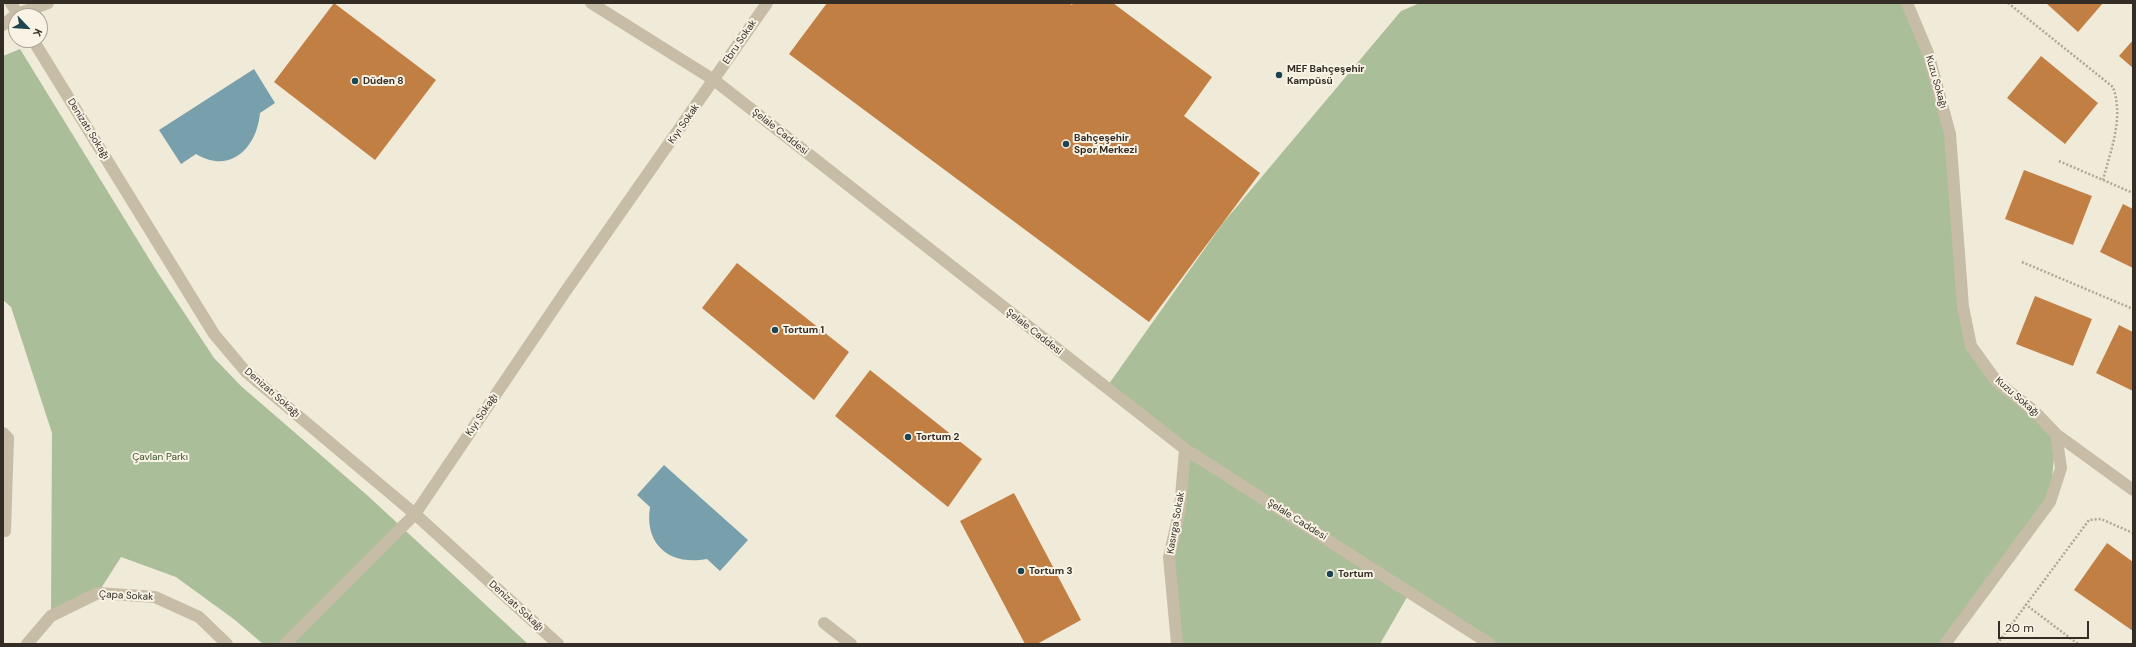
<!DOCTYPE html>
<html>
<head>
<meta charset="utf-8">
<style>
  body { margin:0 }
  #map { position:relative; width:2136px; height:647px; overflow:hidden; background:#f0ead8; font-family:"DM Sans",sans-serif }
  canvas { display:block }
  .frame { position:absolute; inset:0; border:4px solid #332d26; pointer-events:none }
  .north { position:absolute; left:8px; top:8px; width:40px; height:40px; box-sizing:border-box; background:#f8f3e4; border:1px solid #a9a498; border-radius:50%; rotate:115deg; font-size:11px; font-weight:700; line-height:16px; text-align:center; color:#332d26 }
  .north::after { content:''; display:block; margin:auto; width:14px; height:18px; background:#1d4453; clip-path:polygon(50% 0,100% 100%,50% 72%,0 100%) }
  .scale { position:absolute; left:1998px; top:621px; width:91px; height:18px; box-sizing:border-box; border:2px solid #332d26; border-top:0; padding-left:5px; font-size:12px; line-height:14px; white-space:nowrap; color:#332d26; -webkit-text-stroke:3px #f8f3e4; paint-order:stroke }
</style>
</head>
<body>
<div id="map">
<canvas width="2136" height="647"></canvas>
<div class="frame"></div>
<div class="north">K</div>
<div class="scale">20 m</div>
</div>
<script>
const g = document.querySelector('canvas').getContext('2d');
g.lineJoin = 'round';
function fillPath(path, color) {
  g.fillStyle = color;
  g.fill(path, 'evenodd');
}
function trace(path, color, width, dash) {
  g.strokeStyle = color;
  g.lineWidth = width;
  g.lineCap = dash ? 'butt' : 'round';
  g.setLineDash(dash || []);
  g.stroke(path);
}
function drawText(font, color, halo, rows, align = 'center') {
  g.font = font + ' "DM Sans",sans-serif';
  g.lineWidth = 4;
  g.setLineDash([]);
  g.textBaseline = 'middle';
  g.strokeStyle = halo;
  g.fillStyle = color;
  for (const [text, x, y, turn = 0] of rows) {
    g.save();
    g.translate(x, y);
    g.rotate((+turn || 0) * Math.PI / 180);
    g.textAlign = isNaN(turn) ? turn : align;
    if (halo) g.strokeText(text, 0, 0);
    g.fillText(text, 0, 0);
    g.restore();
  }
}
const green = new Path2D(`
  M1420,3H1907L1950,134L1971,346L1997,382L2056,434L2050,502L1945,644H1490L1410,592L1380,644H1177L1169,557L1185,449L1106,388L1223,223L1401,11Z
  M20,49L156,270L214,358L241,386L368,496L528,644H263L235,620L176,577L121,557L98,593L51,616L52,433L11,307L3,300V56Z`);
const water = new Path2D(`
  M254,69L275,103L260,113C257,147 231,175 196,154L181,164L159,130Z
  M664,465L748,540L720,571L707,559C670,566 644,545 650,507L637,495Z`);
const building = new Path2D(`
  M334,3L436,80L375,160L274,82Z
  M827,3H1069L1072,5L1073,3H1113L1212,77L1184,116L1260,173L1149,322L789,54Z
  M2046,3H2103L2078,32Z
  M2133,40V68L2119,56Z
  M2041,56L2098,103L2065,144L2007,98Z
  M2024,170L2092,196L2073,245L2005,219Z
  M2123,204L2133,209V268L2100,252Z
  M737,263L849,352L814,400L702,308Z
  M2035,296L2092,319L2073,366L2016,344Z
  M2119,325L2133,332V391L2096,373Z
  M870,370L982,459L948,507L835,416Z
  M1014,493L1081,620L1037,644H1025L960,521Z
  M2107,543L2133,562V631L2074,590Z`);
const path = new Path2D(`
  M2008,3L2113,87C2124,118 2111,149 2103,180
  M2059,161L2133,193
  M2022,262L2133,309
  M2025,604L2078,644
  M1997,644L2089,520L2101,519L2133,533`);
const minor = new Path2D(`
  M11,3L19,16
  M591,3L714,80L1185,449L1490,644
  M1907,3L1928,53L1950,134L1963,307L1971,346L1997,382L2034,411L2056,434L2061,468L2050,502L1945,644
  M3,25L17,14L48,3
  M33,40L214,334L246,372L415,514L558,644
  M3,433L8,438L5,531
  M2056,434L2133,490
  M824,623L851,644
  M27,644L51,616L98,593L155,597L199,617L227,644
  M285,644L415,514L563,295L767,3
  M1177,644L1169,557L1180,509L1185,449`);
const markers = [
  [1279,75,4,"#1d4453"],
  [355,81,4,"#1d4453"],
  [1066,144,4,"#1d4453"],
  [775,330,4,"#1d4453"],
  [908,437,4,"#1d4453"],
  [1021,571,4,"#1d4453"],
  [1330,574,4,"#1d4453"]
];
const streetNames = [
  ["Ebru Sokak",740,42,-56],
  ["Kuzu Sokağı",1936,82,74],
  ["Kıyı Sokak",684,124,-55],
  ["Denizatı Sokağı",88,129,58],
  ["Şelale Caddesi",780,132,38],
  ["Şelale Caddesi",1034,332,38],
  ["Denizatı Sokağı",272,393,41],
  ["Kuzu Sokağı",2017,397,41],
  ["Kıyı Sokağı",482,415,-56],
  ["Şelale Caddesi",1297,520,32],
  ["Kasırga Sokak",1176,523,-80],
  ["Çapa Sokak",126,596,3],
  ["Denizatı Sokağı",516,606,42]
];
const poiNames = [
  ["MEF Bahçeşehir",1287,69],
  ["Kampüsü",1287,81],
  ["Düden 8",363,81],
  ["Bahçeşehir",1074,138],
  ["Spor Merkezi",1074,150],
  ["Tortum 1",783,330],
  ["Tortum 2",916,437],
  ["Tortum 3",1029,571],
  ["Tortum",1338,574]
];
const parkNames = [
  ["Çavlan Parkı",160,457]
];
fillPath(green, '#aabe99');
fillPath(water, '#789fac');
fillPath(building, '#c27f44');
trace(path, '#b3a78f', 2.5, [2, 2]);
trace(minor, '#c7bca5', 12);
for (const [x, y, r, color] of markers) {
  const dot = new Path2D();
  dot.arc(x, y, r, 0, 2 * Math.PI);
  g.fillStyle = color;
  g.fill(dot);
  trace(dot, '#f8f3e4', 1.5);
}
drawText('10px', '#332d26', '#f8f3e4', streetNames);
drawText('bold 10px', '#332d26', '#f8f3e4', poiNames, 'left');
drawText('10px', '#3a512b', '#f8f3e4', parkNames);
</script>
</body>
</html>
